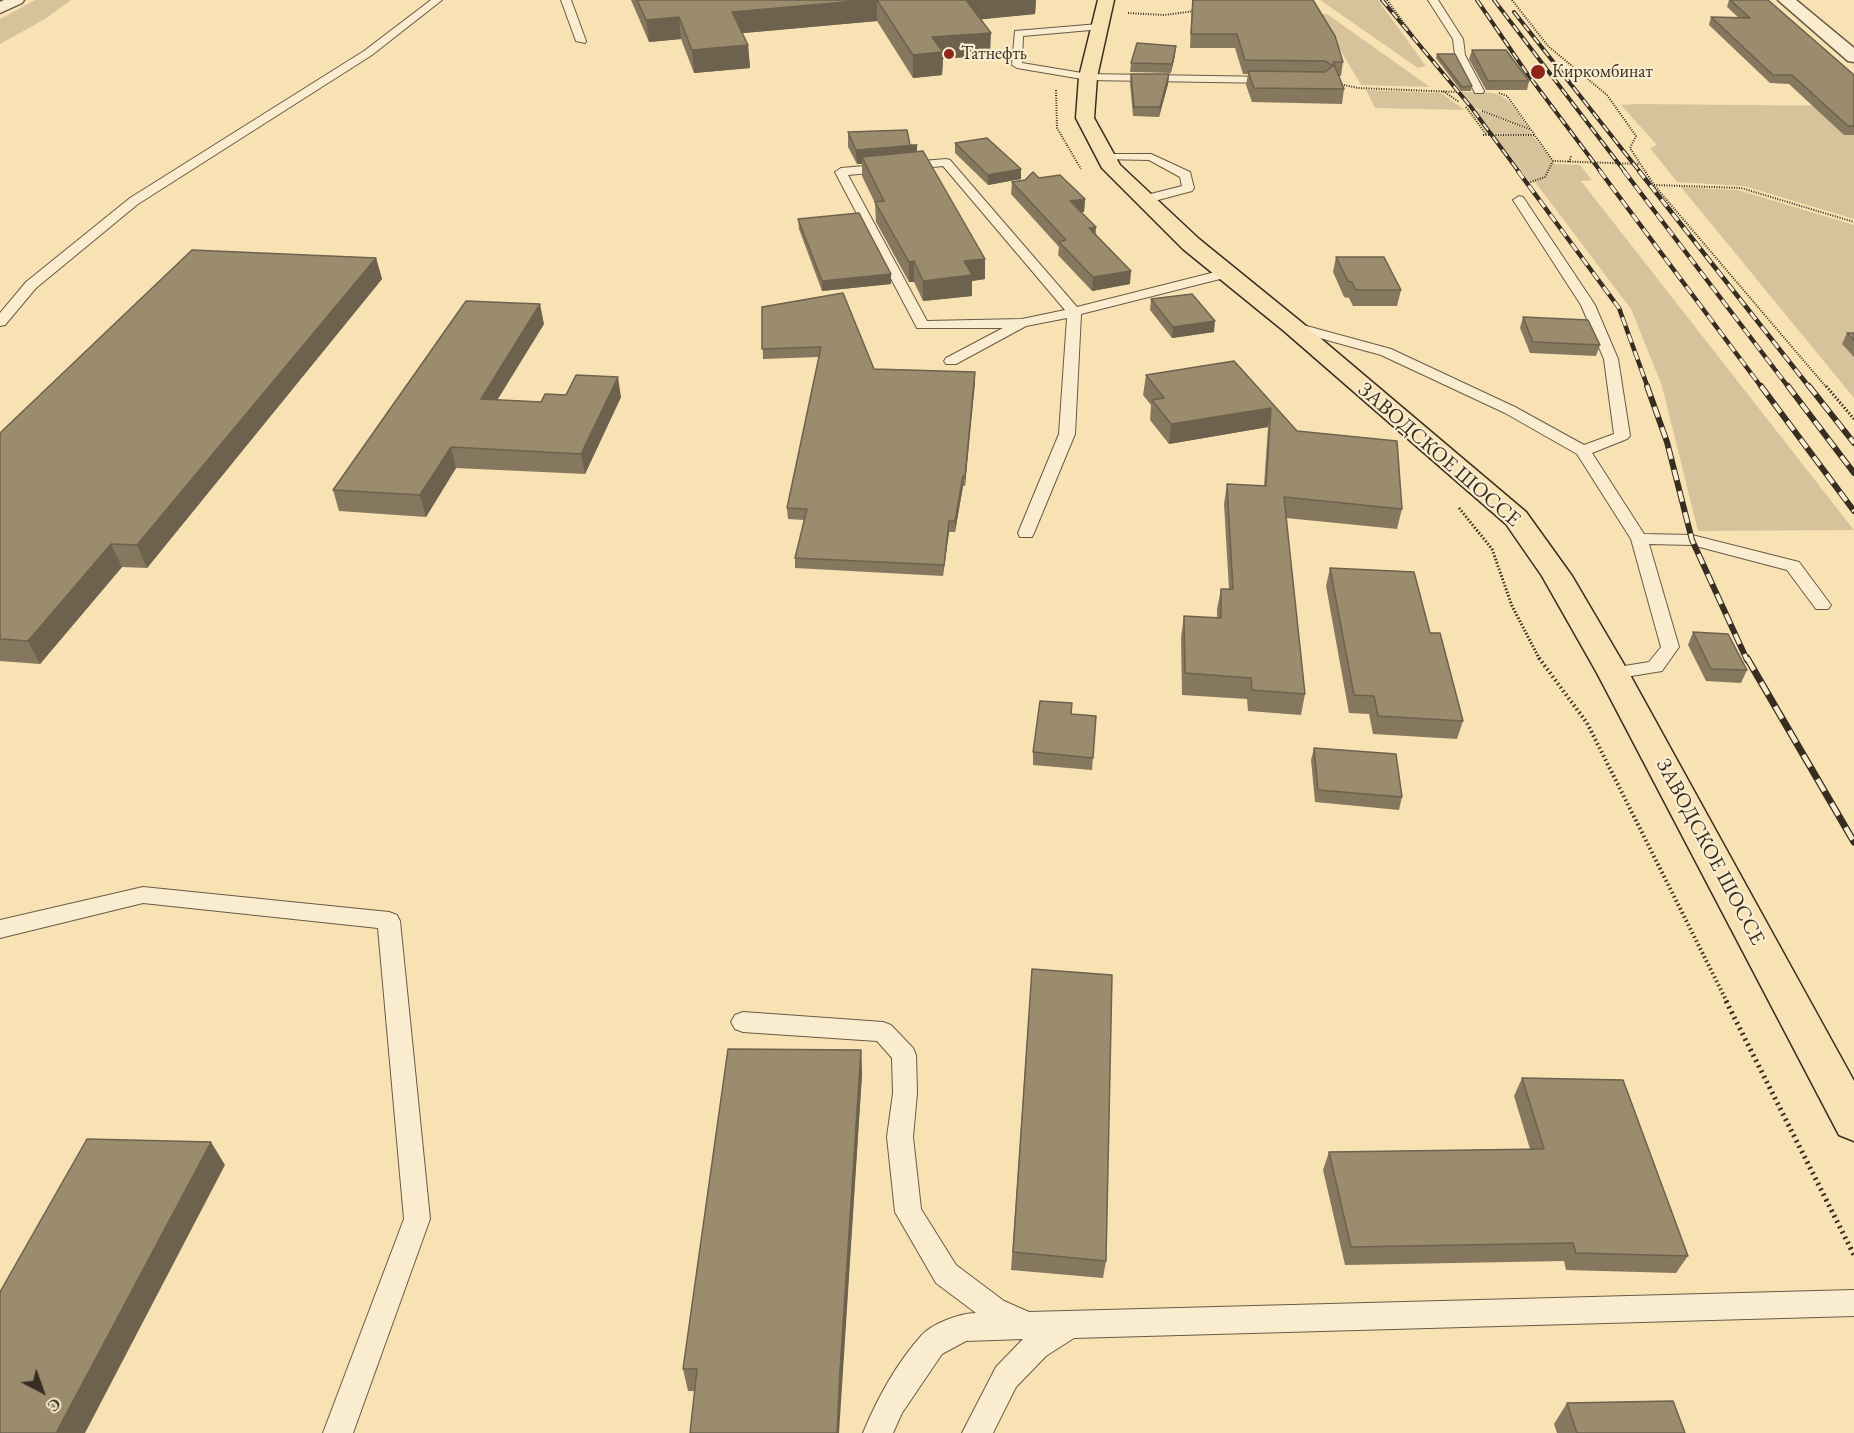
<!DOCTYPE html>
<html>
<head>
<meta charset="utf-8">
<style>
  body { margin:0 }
  #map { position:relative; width:1854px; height:1433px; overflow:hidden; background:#f8e2b4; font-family:"EB Garamond",serif }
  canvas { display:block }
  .north { position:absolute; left:12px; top:1361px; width:60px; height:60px; -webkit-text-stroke:4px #faecce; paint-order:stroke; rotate:139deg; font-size:16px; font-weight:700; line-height:24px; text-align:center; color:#372e22 }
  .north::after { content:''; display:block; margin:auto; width:21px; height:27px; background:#372e22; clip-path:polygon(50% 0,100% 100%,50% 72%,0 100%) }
</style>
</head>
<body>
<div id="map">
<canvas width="1854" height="1433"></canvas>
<div class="north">С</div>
</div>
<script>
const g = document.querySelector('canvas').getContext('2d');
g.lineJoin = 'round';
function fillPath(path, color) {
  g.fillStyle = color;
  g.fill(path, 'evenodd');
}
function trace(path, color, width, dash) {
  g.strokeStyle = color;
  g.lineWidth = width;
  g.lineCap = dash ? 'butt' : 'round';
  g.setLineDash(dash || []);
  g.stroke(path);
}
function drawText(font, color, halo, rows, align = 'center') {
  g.font = font + ' "EB Garamond",serif';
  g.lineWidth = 4.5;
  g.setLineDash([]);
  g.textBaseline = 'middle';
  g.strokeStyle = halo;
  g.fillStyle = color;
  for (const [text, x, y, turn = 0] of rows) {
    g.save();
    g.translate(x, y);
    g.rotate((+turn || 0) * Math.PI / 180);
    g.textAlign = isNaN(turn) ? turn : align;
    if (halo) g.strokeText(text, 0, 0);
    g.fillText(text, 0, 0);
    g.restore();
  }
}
const green = new Path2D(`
  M35,0H71L45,19L0,44V19Z
  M1320,0H1378L1426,66L1418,68Z
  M1319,14H1327L1430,87L1361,85Z
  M1366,90L1441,93L1465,110L1375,108Z
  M1460,92C1507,92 1502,91 1529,129L1473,107Z
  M1637,104L1854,106V219L1744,186L1677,182L1650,148L1657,145L1621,105Z
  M1474,109L1529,131L1532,135L1493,134Z
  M1494,135L1533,136L1555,164L1580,165L1592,180L1581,181L1854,530L1698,531L1662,386L1631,309L1535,182H1530Z
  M1681,187L1738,190L1854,225V398Z`);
const pathFar3 = new Path2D(`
  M1387,0L1413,35
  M1512,0L1548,46L1607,95L1636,136L1630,148L1654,185L1827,388
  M1128,13L1164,15L1195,11
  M1339,84L1358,88L1457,92
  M1056,90L1057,128L1081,169
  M1443,91L1459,102
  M1499,93L1507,96L1553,161L1640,164
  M1466,107L1486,134
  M1482,111L1531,130
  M1483,135H1534
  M1569,162L1571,156
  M1528,183L1545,177L1553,161
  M1654,185L1741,188L1854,222`);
const pathFar2 = new Path2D(`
  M1826,386L1854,419
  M1459,508L1492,549L1512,606L1540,660`);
const pathFar1 = new Path2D(`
  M1539,658L1587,723L1727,1002`);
const path = new Path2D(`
  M1726,1001L1854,1255`);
const service = new Path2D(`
  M431,0H442L372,55L138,204L36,288L5,325L0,326V313L26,282L130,198L364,51Z
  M561,0H571L586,41L585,43L576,41Z
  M1428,0H1438L1463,39L1465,55L1484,91L1483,93H1475L1474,91L1455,55L1453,39Z
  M1099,24L1102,25V29L1023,36L1022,63L1088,74L1272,77L1277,80L1272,83L1088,80L1017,68L1012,65L1015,31Z
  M1106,154H1151L1190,172L1194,188L1192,191L1143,204L1139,203V197L1182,186L1180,177L1149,160L1102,159V155Z
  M946,159L950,160L1077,307L1227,269L1234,273L1232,276L1081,314L1075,434L1034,533L1032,537H1020L1018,533L1059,434L1067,318L1026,326L956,364H946L944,361L946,358L1003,328H917L835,172L841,168ZM943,166L1065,310L1022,319L927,321L848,175Z
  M1519,196L1523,197L1595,305L1618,359L1630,436L1627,439L1592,453L1644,534L1692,535L1799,562L1831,605L1828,609H1816L1787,570L1692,545L1649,544L1679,647L1662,671L1613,679L1606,677L1604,673L1606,669L1649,662L1661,647L1631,539L1577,454L1505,413L1381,355L1287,329L1285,326L1292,322L1391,349L1515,407L1584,445L1614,434L1604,359L1581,305L1513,200Z
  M143,887L389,912L397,915L400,921L430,1219L353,1433H323L404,1219L378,928L143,903L0,938V920Z
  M743,1012L883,1022L891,1025L913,1048L916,1055L917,1093L913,1137L921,1209L956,1265L1004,1301L1029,1312L1854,1290V1316L1074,1338L1046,1356L1016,1387L993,1433H962L996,1367L1023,1339L966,1341L942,1354L902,1413L893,1433H863C877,1399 896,1364 921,1336C931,1324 960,1313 976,1313L936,1283L895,1212L887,1137L893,1093L892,1058L877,1041L743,1032L735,1029L731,1022L735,1015Z`);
const minor = new Path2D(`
  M4,0H24L22,3L0,13V2Z
  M1778,0H1796L1854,48V62L1848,61Z`);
const primary = new Path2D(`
  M1098,0H1114L1097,77L1094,118L1120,165L1199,239L1300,321L1526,512L1572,576L1629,673L1854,1081V1141L1839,1135L1597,673L1542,576L1506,524L1284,331L1183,249L1102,168L1076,118L1079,77Z`);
const railFar3 = new Path2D(`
  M1382,0L1471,107L1519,172
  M1477,0L1526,72L1601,172
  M1494,0L1625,172
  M1514,12L1640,172`);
const railFar2 = new Path2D(`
  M1518,171L1619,308L1648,388
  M1600,171L1762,388
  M1624,171L1789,388
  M1639,171L1810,388`);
const railFar1 = new Path2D(`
  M1647,386L1667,442L1692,540L1747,660
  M1761,386L1854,511
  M1788,386L1854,473
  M1809,386L1854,443`);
const rail = new Path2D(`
  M1747,658L1854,842`);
const wall = new Path2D(`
  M631,0H1036L1035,14L981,19L990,55L943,59L942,75L913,78L877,21L742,33L748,45L750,68L694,73L681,39L649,42Z
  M1192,0H1313L1343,62L1341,76H1339L1344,89L1342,104L1252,102L1246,85L1248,74H1243L1235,48H1190Z
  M1729,0H1768L1854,75V135H1844L1789,84L1770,83L1709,25L1711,17L1739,18L1727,7Z
  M1472,50L1529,81L1527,90H1486L1469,59Z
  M1437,54L1472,86L1471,91H1461L1436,58Z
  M1175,55L1171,73L1130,72L1131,63Z
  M1131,74H1169L1168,84L1159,117L1133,116L1130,83Z
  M848,132L910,145H917V152L985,279L972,281V296L923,301L914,282H909L876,222L875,203L862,176V164H857L848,147Z
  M955,143L1021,179L988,185L955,153Z
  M1039,178L1085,199L1084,212H1081L1130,284L1092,291L1058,255L1059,247L1011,194L1012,182Z
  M798,219L891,274V284L822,291L799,229Z
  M1336,257L1401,290L1397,306H1353L1349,298L1344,297L1333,272Z
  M376,258L382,279L147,568L122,567L40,664L0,661V433Z
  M1151,299L1214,332L1172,338L1150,310Z
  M762,307L874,369L975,372L965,486H963L955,532H949L943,576L795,568V558L804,520L788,519L787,508L819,357L763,359Z
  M1523,317L1600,345L1596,356L1530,353L1520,328Z
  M544,324L497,400L541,402L621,397L585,474L456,468L426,517L339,511L333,490Z
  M1847,333H1854V357L1842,344Z
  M1234,361L1297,431L1402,509L1397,529L1286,518L1305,694L1301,715L1248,711L1247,699L1182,695L1181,637L1184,616L1217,618V609L1221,589H1229L1224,504L1227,484L1264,486L1268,427L1169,444L1150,420L1151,405L1143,395L1146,375Z
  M1330,568L1430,633L1463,721L1457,739L1373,734L1369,714L1349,713L1326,586Z
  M1693,632L1747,670L1741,683L1706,681L1688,645Z
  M1071,714L1096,716L1092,770L1033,765V752Z
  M1314,748L1402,797L1399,810L1315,802L1311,760Z
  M1032,969L1106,1261L1103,1278L1011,1270Z
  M861,1050L862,1074L841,1393L688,1391L683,1369Z
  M1522,1078L1688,1256L1676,1273L1566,1270L1564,1261L1345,1265L1323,1170L1329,1152L1530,1149L1514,1096Z
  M1567,1403L1685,1433H1557L1554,1424Z`);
const shadedWall = new Path2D(`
  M868,0H877V21L734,34L732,12Z
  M966,0H1036L1035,14L965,21Z
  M679,17L681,39L649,42L646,20Z
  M991,33L990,55L943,59L942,75L913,78V55L932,37Z
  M748,45L750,68L694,73L692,50Z
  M1176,46L1175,55L1171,73L1172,64Z
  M1169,74L1168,84L1159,117L1160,107Z
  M917,145V159L862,157V164H857L856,150Z
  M1021,169V179L988,185V175Z
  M1085,199L1084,212L1069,214L1070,201Z
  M1096,227L1095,241L1089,228Z
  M376,258L382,279L147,568L137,545Z
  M985,259V279L972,281V296L923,301V281L964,261Z
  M914,261V282H909V262Z
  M1131,271L1130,284L1092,291L1093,277Z
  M891,274V284L822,291V281Z
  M540,304L544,324L485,420L481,399Z
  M1215,321L1214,332L1172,338L1173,327Z
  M975,372V383L965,486V476Z
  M618,377L621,397L585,474L581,454Z
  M1271,408L1268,427L1169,444L1171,424Z
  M451,447L456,468L426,517L420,495Z
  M963,476V486L955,532V521Z
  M949,521V532L943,576L944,565Z
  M111,544L122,567L40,664L28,641Z
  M861,1050L862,1074L839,1433H837L840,1371Z
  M211,1142L225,1165L85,1433H56Z`);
const building = new Path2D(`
  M637,0H868L732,12L748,45L692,50L679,17L646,20Z
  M877,0H966L991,33L932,37L943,52L913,55Z
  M1193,0H1313L1335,36L1343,62H1333L1344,89L1254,88L1248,71L1325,72L1333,66L1325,61L1245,60L1237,34H1191Z
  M1730,0H1768L1854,75V126H1848L1792,75H1773L1711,17L1750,18Z
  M1137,43L1176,46L1172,64L1131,63Z
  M1472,50H1506L1529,81H1488Z
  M1437,54H1455L1472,86L1462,87Z
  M1131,74H1169L1160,107H1134Z
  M907,130L910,145H917L856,150L848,132Z
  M987,138L1021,169L988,175L955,143Z
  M923,151L985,259L964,261L972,275L923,281L914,261L909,262L875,202L884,201L862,157Z
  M1033,172L1039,178L1060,175L1085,199L1070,201L1096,227L1089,228L1131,271L1093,277L1059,242L1066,240L1012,182L1025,180Z
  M859,213L891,274L822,281L798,219Z
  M192,250L376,258L137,545L111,544L28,641L0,639V433Z
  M1336,257H1384L1401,290H1356L1352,282L1348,281Z
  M843,293L874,369L975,372L965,476H963L955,521H949L944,565L795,558L807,509L787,508L821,347L762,349V307Z
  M1192,294L1215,321L1173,327L1151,299Z
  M466,301L540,304L481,399L541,402L545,394L566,395L576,375L618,377L581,454L451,447L420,495L333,490Z
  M1523,317L1588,320L1600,345L1533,342Z
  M1847,333H1854V340Z
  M1234,361L1297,431L1397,441L1402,509L1284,497L1305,694L1252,690L1251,678L1185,673L1184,616L1221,618V589H1233L1227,484L1266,486L1271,408L1171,424L1152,400L1164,398L1146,375Z
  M1330,568L1414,572L1430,633H1440L1463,721L1378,716L1374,696L1354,695Z
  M1693,632L1728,634L1747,670L1711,669Z
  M1040,701L1072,703L1071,714L1096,716L1093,758L1033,752Z
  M1314,748L1396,754L1402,797L1318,790Z
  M1032,969L1112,975L1106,1261L1013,1252Z
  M728,1049L861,1050L840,1371L837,1433H690L697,1369H683Z
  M1522,1078L1623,1080L1688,1256L1576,1253L1573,1243L1351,1247L1329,1152L1544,1149Z
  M87,1139L211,1142L56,1433H0V1292Z
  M1673,1401L1685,1433H1577L1567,1403Z`);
const markers = [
  [949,54,6,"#8f2418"],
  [1538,72,8,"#8f2418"]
];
const farPoinames = [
  ["Татнефть",961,54],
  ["Киркомбинат",1552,72]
];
const streetNames = [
  ["ЗАВОДСКОЕ ШОССЕ",1439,455,41],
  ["ЗАВОДСКОЕ ШОССЕ",1710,852,62]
];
fillPath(green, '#d7c39b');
trace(service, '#675b46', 2);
trace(minor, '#675b46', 3);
trace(primary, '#372e22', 3);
trace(pathFar3, '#372e22', 2, [1, 1.5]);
trace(pathFar2, '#372e22', 3, [1.5, 2]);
trace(pathFar1, '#372e22', 4, [1.5, 3]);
trace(path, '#372e22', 5, [2, 4]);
fillPath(service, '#faecce');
fillPath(minor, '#faecce');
fillPath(primary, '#f8e2b4');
trace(railFar3, '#372e22', 4);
trace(railFar2, '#372e22', 4.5);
trace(railFar1, '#372e22', 6);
trace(rail, '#372e22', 7);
trace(railFar3, '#faecce', 2, [8]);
trace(railFar2, '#faecce', 3, [9]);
trace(railFar1, '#faecce', 4, [11]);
trace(rail, '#faecce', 4.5, [14]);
fillPath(wall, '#85785f');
fillPath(shadedWall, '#6c624d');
fillPath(building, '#9b8c6e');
trace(building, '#6c624d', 1.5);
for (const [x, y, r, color] of markers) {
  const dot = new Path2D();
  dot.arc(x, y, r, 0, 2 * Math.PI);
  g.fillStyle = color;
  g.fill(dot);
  trace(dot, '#faecce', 2);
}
drawText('18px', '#372e22', '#faecce', farPoinames, 'left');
drawText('21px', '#372e22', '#faecce', streetNames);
</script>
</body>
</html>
